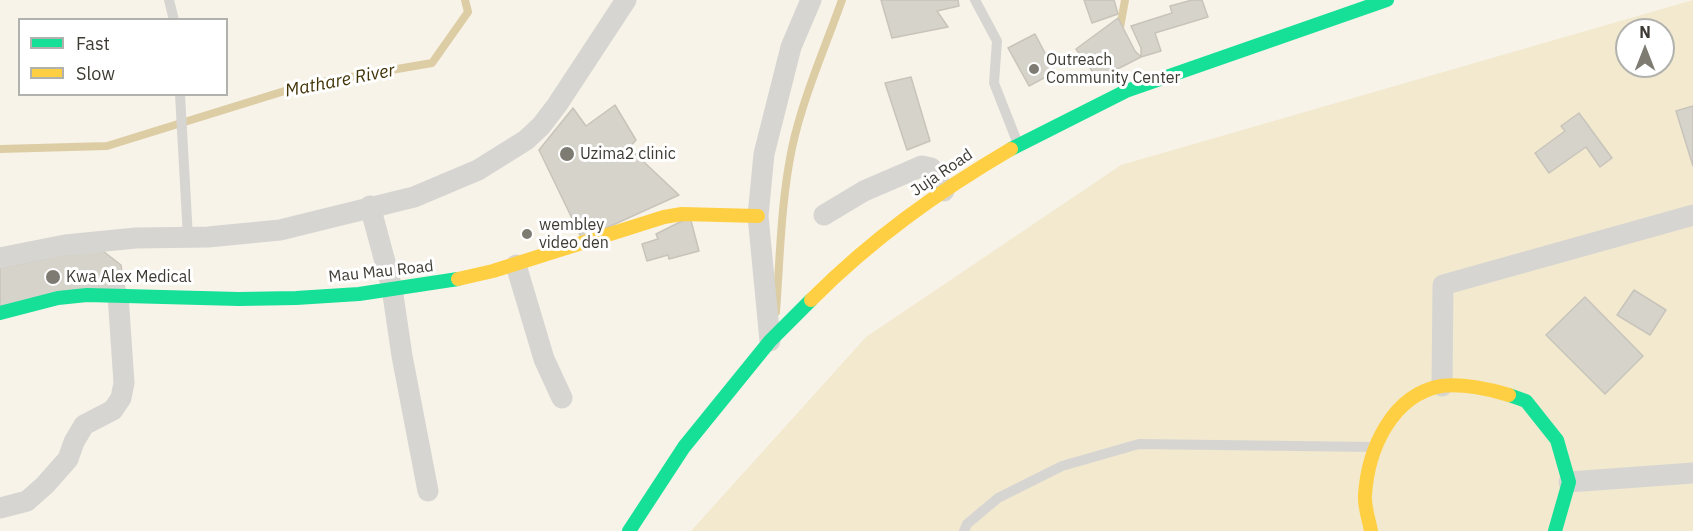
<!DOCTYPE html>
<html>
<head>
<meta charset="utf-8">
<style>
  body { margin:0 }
  #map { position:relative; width:1693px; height:531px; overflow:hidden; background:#f8f3e8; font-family:"IBM Plex Sans",sans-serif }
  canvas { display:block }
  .legend { position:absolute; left:18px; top:18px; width:210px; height:78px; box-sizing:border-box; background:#fff; border:2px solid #b1b1ad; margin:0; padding:8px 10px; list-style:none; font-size:18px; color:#3d3b33 }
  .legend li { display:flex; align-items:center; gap:12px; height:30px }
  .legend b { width:30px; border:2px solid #b1b1ad }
  .north { position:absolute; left:1615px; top:18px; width:60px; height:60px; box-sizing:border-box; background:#fff; border:2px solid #b1b1ad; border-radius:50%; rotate:0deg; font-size:16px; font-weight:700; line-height:24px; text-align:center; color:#3d3b33 }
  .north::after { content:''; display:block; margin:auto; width:21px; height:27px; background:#7e7b72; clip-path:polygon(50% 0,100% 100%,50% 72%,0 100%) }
</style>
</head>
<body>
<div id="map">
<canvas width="1693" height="531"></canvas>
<ul class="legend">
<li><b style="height:8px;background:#16e098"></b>Fast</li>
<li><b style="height:8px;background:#ffcf43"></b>Slow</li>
</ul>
<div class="north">N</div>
</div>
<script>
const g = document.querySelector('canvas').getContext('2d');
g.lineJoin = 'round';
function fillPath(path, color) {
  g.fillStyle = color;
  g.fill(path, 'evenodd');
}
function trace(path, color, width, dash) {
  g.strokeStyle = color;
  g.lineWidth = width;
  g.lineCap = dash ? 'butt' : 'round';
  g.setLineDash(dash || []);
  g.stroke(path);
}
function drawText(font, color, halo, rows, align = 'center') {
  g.font = font + ' "IBM Plex Sans",sans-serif';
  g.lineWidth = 6;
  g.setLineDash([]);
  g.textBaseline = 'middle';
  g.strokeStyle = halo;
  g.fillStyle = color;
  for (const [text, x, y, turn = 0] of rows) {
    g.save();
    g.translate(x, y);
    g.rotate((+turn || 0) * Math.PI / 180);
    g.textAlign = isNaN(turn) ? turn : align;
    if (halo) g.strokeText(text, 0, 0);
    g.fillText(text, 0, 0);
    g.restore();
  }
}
const green = new Path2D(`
  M1693,0V531H691L866,337L1121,165ZM1627,30H1663V66H1627Z`);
const stream = new Path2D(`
  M1119,33L1125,0
  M0,149L107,146L304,85L432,63L468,12L465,0
  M776,312C780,257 781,201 792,148C803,97 825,48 842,0`);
const building = new Path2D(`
  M881,0H958L959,6L937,11L948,27L892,38Z
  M1084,0H1114L1118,14L1092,23Z
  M1192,0H1202L1208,17L1155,33L1161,51L1141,57V48L1131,26L1172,13L1170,6Z
  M1118,18L1135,51L1141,57L1098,79L1076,49Z
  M1035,34L1055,72L1029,86L1008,48Z
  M911,77L930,141L907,150L885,83Z
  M615,105L636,140L629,148L679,195L582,239L539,150L573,108L586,126Z
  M1693,106V166L1676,111Z
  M1579,113L1612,158L1600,167L1586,147L1549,173L1535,153L1565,131L1561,126Z
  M690,217L699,251L669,259L668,255L647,261L642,244L658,239L656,234Z
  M99,248L121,265L125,292L0,306V268Z
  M1634,290L1666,310L1650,335L1617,315Z
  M1585,297L1643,356L1605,394L1546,335Z`);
const lane = new Path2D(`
  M169,0L174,20
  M975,0L997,41L994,83L1018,144
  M180,94L188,238
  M964,531L967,524L998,498L1062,466L1139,444L1374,447`);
const street = new Path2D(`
  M370,206L392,288L402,356L428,491
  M824,215L864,191L922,166L931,168L944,191
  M0,258L65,245L136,238L208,237L280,230L414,197L478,170L526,140L541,126L557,105L626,0
  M516,265L544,359L562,398
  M770,341L758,216L764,154L791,47L811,0
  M1442,386L1443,285L1693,215
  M1569,482L1693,473
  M0,508L27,501L45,485L68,459L74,442L84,425L113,410L121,398L124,383L118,295`);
const fast = new Path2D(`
  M1011,149L1126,91L1387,0
  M0,313L58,298L87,295L239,299L296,298L359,294L458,279
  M1509,395L1526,401L1557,440L1569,482L1555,531
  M629,531L684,447L770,341L811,300`);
const slow = new Path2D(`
  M458,279L493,271L664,217L682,214L758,216
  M811,300C872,239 936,193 1011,149
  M1371,531C1369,520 1364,506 1365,495C1368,449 1392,395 1441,386C1461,383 1490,389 1509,395`);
const markers = [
  [1034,69,6,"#7e7b72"],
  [567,154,8,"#7e7b72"],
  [527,234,6,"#7e7b72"],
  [53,277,8,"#7e7b72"]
];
const poiNames = [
  ["Outreach",1046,60],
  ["Community Center",1046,78],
  ["Uzima2 clinic",580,154],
  ["wembley",539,225],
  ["video den",539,243],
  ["Kwa Alex Medical",66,277]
];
const streetNames = [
  ["Juja Road",942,173,-34],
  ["Mau Mau Road",381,272,-6]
];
const waterNames = [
  ["Mathare River",340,81,-11]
];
fillPath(green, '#f2e9cf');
trace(stream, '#ddcda5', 8);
fillPath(building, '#d6d3ca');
trace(building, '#c8c4bb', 1.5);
trace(lane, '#d6d5d2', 10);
trace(street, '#d6d5d2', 21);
trace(fast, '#16e098', 14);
trace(slow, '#ffcf43', 14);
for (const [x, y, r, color] of markers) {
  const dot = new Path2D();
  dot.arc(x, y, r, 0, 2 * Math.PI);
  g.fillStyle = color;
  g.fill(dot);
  trace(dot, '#fff', 2);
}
drawText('16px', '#3d3b33', '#fff', poiNames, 'left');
drawText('16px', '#3d3b33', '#fff', streetNames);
drawText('italic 18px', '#413306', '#fff', waterNames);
</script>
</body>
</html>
